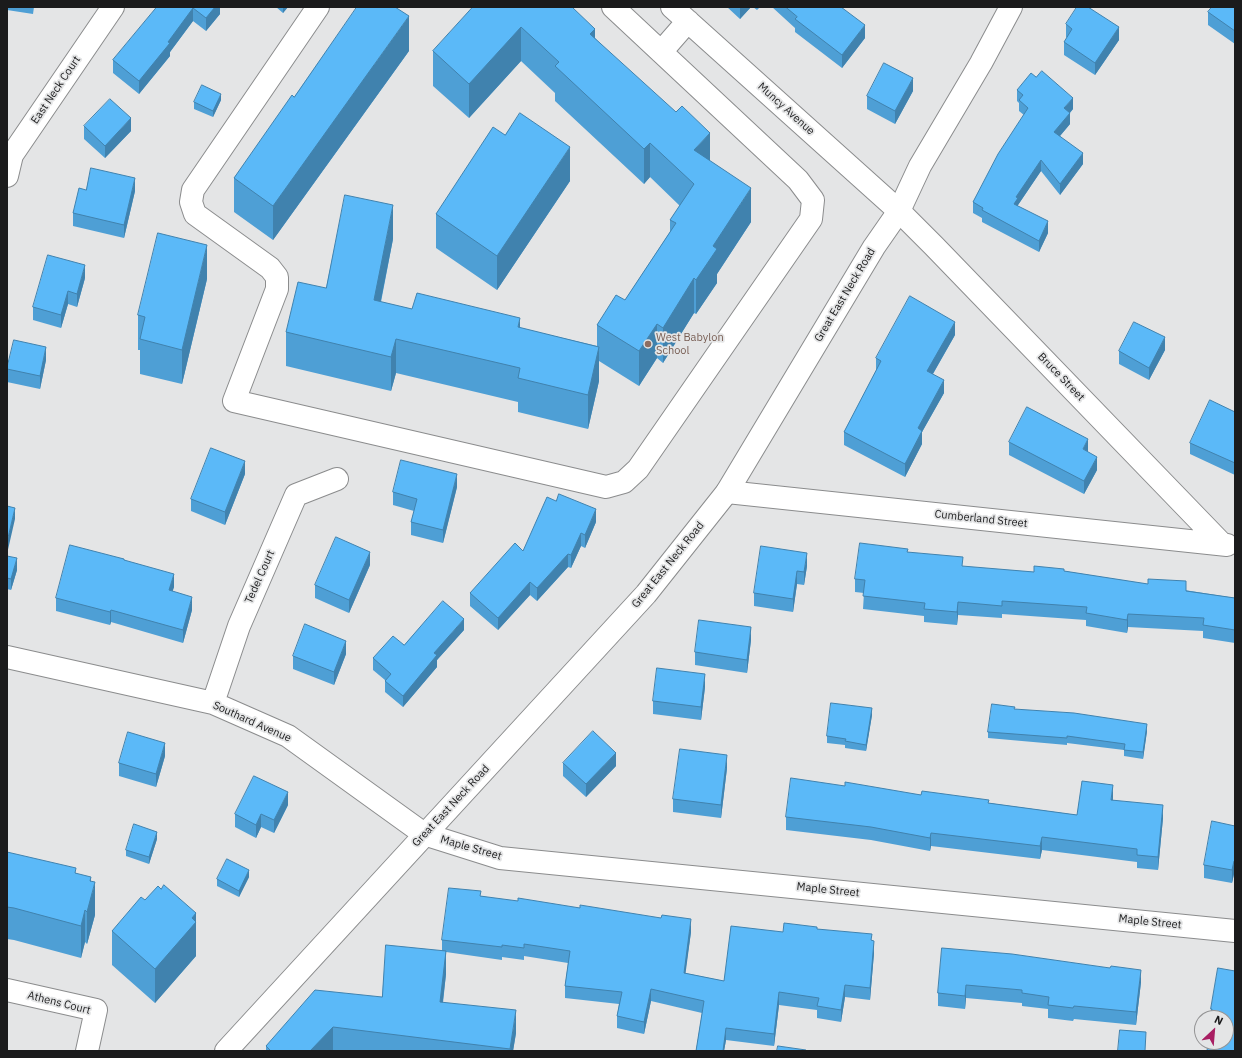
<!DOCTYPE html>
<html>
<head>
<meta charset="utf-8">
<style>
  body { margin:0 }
  #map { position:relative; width:1242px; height:1058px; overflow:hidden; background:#e4e5e6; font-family:"IBM Plex Sans",sans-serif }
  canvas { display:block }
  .frame { position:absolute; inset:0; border:8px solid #1b1b1c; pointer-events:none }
  .north { position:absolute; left:1194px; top:1010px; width:40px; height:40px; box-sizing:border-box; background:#e4e5e6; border:1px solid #949495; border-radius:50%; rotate:26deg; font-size:11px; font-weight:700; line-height:16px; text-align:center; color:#1b1b1c }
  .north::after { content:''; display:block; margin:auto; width:14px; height:18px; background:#a81e62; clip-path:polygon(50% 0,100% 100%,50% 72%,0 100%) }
</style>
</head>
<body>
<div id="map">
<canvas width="1242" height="1058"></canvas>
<div class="frame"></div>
<div class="north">N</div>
</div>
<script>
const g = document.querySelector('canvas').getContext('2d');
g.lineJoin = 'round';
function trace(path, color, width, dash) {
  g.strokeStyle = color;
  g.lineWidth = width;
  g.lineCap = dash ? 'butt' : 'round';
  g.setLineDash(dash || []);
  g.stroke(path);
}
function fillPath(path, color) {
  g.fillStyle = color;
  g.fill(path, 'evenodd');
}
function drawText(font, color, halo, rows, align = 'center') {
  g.font = font + ' "IBM Plex Sans",sans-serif';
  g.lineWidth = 3.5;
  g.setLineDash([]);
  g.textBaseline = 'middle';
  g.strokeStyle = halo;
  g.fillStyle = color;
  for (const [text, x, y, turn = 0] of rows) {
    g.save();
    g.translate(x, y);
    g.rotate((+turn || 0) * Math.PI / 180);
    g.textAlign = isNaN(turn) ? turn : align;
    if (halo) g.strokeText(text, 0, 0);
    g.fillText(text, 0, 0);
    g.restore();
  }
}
const minor = new Path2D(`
  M318,7L193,190L191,202L195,214L270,268L277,277V289L234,401L606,487L624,482L638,469L811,219L813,200L798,180L613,7
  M672,7L899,211L934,246L1222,544
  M661,52L688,21
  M7,176L12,155L113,7
  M727,492L1227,545
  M7,657L213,703L288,736L424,834L500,858L1235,931
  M213,703L239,626L296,495L337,479
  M7,990L96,1010L87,1051`);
const major = new Path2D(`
  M226,1051L646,594L727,492L874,247L899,211L920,166L981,63L1011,7`);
const wall = new Path2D(`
  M7,7H34L33,14L7,10Z
  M157,7H220V14L206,31L193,21L170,52V56L139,94L113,73V60Z
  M276,7H288L283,13Z
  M473,7L595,38L710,161L751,222L717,274V283L696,314L694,313L663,363L657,358L639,386L599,361V381L588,429L518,412V402L396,373L391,391L286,366V332L326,288L393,239L381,302L412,309L520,328L597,346V325L625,300L670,232V220L680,206L650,177L644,184L555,101V93L521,61L469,118L433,86V51Z
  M727,7H751L740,19Z
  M753,7H760L757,10Z
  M772,7H841L865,38L842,68L795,32V28Z
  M1235,7V44L1208,25V12Z
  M1066,24L1119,40L1095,75L1064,55V42L1067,38L1066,37Z
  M409,51L273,240L234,212V178L294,97Z
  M1017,90L1073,109L1070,113V124L1060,136L1083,164L1060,195L1041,171L1018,205V206L1048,233L1039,252L982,222V218L973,213V202L1024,115L1019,111V103L1017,101Z
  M913,91L895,124L867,109V96Z
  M221,100L213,117L194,109V102Z
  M84,126L131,131L105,158L84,139Z
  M505,135L570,181L497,290L436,248V214Z
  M86,190L135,191L124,238L73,226V213Z
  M85,278L77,307L68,304L61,328L33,320V307Z
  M207,279L182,384L140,374V350H138V315Z
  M955,335L933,374L944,393L922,432V444L905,477L844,445V432L876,371V358Z
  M1165,350L1149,380L1119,364V351Z
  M46,360L40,389L7,382V369Z
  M1235,412V475L1190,454V443Z
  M1009,442L1097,470L1084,494L1009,455Z
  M245,474L225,525L191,511V499Z
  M457,487L443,543L411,535V522L414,511L393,505V492Z
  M596,522L585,548L581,546L571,568L568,567L537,601L530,595L498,630L470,606V593L523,551Z
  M908,552L963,567L1034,572L1064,571L1235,598V643L1203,638V631L1128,627L1127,633L1086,626V620L1002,614V618L958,615L957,625L924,622V616L863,609L864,593L855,592V579Z
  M7,556L17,570L11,590L7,589Z
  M124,560L174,587L172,591L192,610L183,643L111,622L110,625L56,611V598Z
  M370,565L349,613L315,598V585Z
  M807,566L804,585L797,584L793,612L754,606V593Z
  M464,630L437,660V667L403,707L385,692V680L373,670V658L404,645Z
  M751,640L747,673L695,665V652Z
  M346,654L334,685L293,669V656Z
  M705,687L701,720L653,714V701Z
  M1015,710L1147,731L1143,759L1124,756V750L1067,743V745L988,738V732Z
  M872,715L866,751L845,748V745L827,743V736Z
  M165,756L156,787L119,776V763Z
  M563,763L616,766L586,797L563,776Z
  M727,768L721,818L673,812V799Z
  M845,786L989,803L1077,815L1113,798V800L1163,818L1158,870L1137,868V862L1042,850L1040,859L931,846L930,851L871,840L786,830V817Z
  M288,805L274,833L261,827L256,838L235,827V814Z
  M1235,826V875L1234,874L1232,883L1204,878V865Z
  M157,839L149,864L126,856V850Z
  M7,852L76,873L91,882L95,915L87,944L85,942L81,958L14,940L7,939Z
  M249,877L239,897L217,886V879Z
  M161,889L196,913V956L155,1003L112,965V931L145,900Z
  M481,896L691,932L685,973L724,981L783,932L817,929L872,940L874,953L870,1000L845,997L841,1022L817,1018V1010L779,1005L774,1046L726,1040L724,1051H696L702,1013L651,1001L644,1034L617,1028V1016L619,1004L565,998V986L568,963L524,956V960L502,957V960L446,952V974L443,1003L516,1033L513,1051H342L333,1050L332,1051H266V1046L382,997L442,951V940Z
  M942,948L1141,982L1136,1025L1074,1019L1073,1021L1048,1018V1009L1022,1006V1003L966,998L965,1009L938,1006V993Z
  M1218,968L1226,1018H1211V1009Z`);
const shadedWall = new Path2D(`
  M215,7H220V14L206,31V18Z
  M283,7H288L283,13Z
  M740,7H751L740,19Z
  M193,8V21L170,52V56L139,94V81Z
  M409,16V51L273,240V206Z
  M865,25V38L842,68V55Z
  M521,27V61L469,118V84Z
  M1119,27V40L1095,75V63Z
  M595,29V63L590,34Z
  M913,78V91L895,124V111Z
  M221,94V100L213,117V111Z
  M1073,98V109L1064,119V108Z
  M1070,113V124L1054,143V132Z
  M131,118V131L105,158V146Z
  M710,133V167L694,150Z
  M650,143V177L644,184V149Z
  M570,147V181L497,290V256Z
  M1083,153V164L1060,195V184Z
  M1041,160V171L1018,205V209L1014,204L1016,197Z
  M135,178V191L124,238V225Z
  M751,188V222L717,274V283L696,314V280L713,246Z
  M393,205V239L374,335V300Z
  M1048,221V233L1039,252V241Z
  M207,245V279L182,384V350Z
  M85,265V278L77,307V294Z
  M694,278V313L663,363V328Z
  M68,291V304L61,328V315Z
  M520,318V352L518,327Z
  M955,322V335L927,384V371Z
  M657,324V358L639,386V351Z
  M1165,337V350L1149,380V368Z
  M396,339V373L391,391V357Z
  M46,347V360L40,389V376Z
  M599,347V381L588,429V395Z
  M944,380V393L922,432V444L905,477V464L918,428Z
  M1088,439V452L1083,449Z
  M1097,457V470L1084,494V481Z
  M245,461V474L225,525V512Z
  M457,474V487L443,543V530Z
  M15,508V519L7,554V542Z
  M596,509V522L585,548V535Z
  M581,533V546L571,568V555Z
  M370,552V565L349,613V600Z
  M807,553V566L804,585V572Z
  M568,554V567L537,601V588Z
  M17,558V570L11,590V579Z
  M797,571V584L793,612V599Z
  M174,574V587L169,603V590Z
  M530,582V595L498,630V618Z
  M192,597V610L183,643V630Z
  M958,602V615L957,625V612Z
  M111,610V622L110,625V612Z
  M1128,614V627L1127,633V620Z
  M464,619V630L437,660V667L403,707V696L434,653Z
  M751,627V640L747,673V660Z
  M346,641V654L334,685V672Z
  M705,674V687L701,720V707Z
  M872,708V715L866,751V745Z
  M1147,724V731L1143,759V752Z
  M165,743V756L156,787V774Z
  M616,753V766L586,797V784Z
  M727,755V768L721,818V805Z
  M1113,785V798L1111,813V800Z
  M288,792V805L274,833V820Z
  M1163,805V818L1158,870V857Z
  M261,814V827L256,838V825Z
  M157,832V839L149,864V857Z
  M931,833V846L930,851V838Z
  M1042,837V850L1040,859V846Z
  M1234,861V874L1232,883V870Z
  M249,870V877L239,897V891Z
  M91,877V898L95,882V915L87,944V912L90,881Z
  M85,910V942L81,958V926Z
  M196,913V956L155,1003V969Z
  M691,919V932L684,985V973Z
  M874,941V953L870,1000V988Z
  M446,951V974L440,1025V1002Z
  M1141,970V982L1136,1025V1012Z
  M845,985V997L841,1022V1010Z
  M966,985V998L965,1009V996Z
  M651,989V1001L644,1034V1022Z
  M779,992V1005L774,1046V1034Z
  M516,1010V1033L513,1051H510Z
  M333,1027V1050L332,1051H310Z
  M726,1028V1040L724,1051H723Z`);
const building = new Path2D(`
  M157,7H215L206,18L193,8L168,42L170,43L139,81L113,60Z
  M357,7H395L409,16L273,206L234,178L292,95L294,97Z
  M473,7H572L595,29L590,34L676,112L682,106L710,133L694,150L751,188L713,246L717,249L696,280L694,278L663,328L657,324L639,351L597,325L616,295L625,300L676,223L670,220L694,184L650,143L644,149L555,66L559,62L521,27L469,84L433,51Z
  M786,7H841L865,25L842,55L795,19L797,17Z
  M1077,7H1088L1119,27L1095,63L1064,42L1072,29L1066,24Z
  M1212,7H1235V31L1208,12Z
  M884,63L913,78L895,111L867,96Z
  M1042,71L1073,98L1064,108L1070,113L1054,132L1083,153L1060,184L1041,160L1016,197L1018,198L1014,204L1048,221L1039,241L982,210L983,208L973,202L998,154L1028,108L1019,100L1023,95L1017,90L1031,73L1036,77Z
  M202,85L221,94L213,111L194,102Z
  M110,99L131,118L105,146L84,126Z
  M520,113L570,147L497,256L436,214L493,127L505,135Z
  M91,168L135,178L124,225L73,213L79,188L86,190Z
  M345,195L393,205L374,300L412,309L417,293L520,318L518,327L599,347L588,395L518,378L520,368L396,339L391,357L286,332L298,282L326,288Z
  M158,233L207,245L182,350L140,339L145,317L138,315Z
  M48,255L85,265L77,294L68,291L61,315L33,307Z
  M910,296L955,322L927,371L944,380L918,428L922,431L905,464L844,432L881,361L876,358Z
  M1134,322L1165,337L1149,368L1119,351Z
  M14,340L46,347L40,376L7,369Z
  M1210,400L1235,412V463L1190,443Z
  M1027,407L1088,439L1083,449L1097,457L1084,481L1009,442Z
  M211,448L245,461L225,512L191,499Z
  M401,460L457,474L443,530L411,522L417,499L393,492Z
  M559,494L596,509L585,535L581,533L571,555L568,554L537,588L530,582L498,618L470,593L515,543L523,551L547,497L556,501Z
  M7,506L15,508L7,542Z
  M336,537L370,552L349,600L315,585Z
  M860,543L908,549L907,552L963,557L962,566L1034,572V566L1064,569V571L1148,584V579L1186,581V591L1235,598V630L1203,625L1204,618L1128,614L1127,620L1086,613L1087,607L1002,601V606L958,602L957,612L924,609L925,603L863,596L865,580L855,579Z
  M70,545L124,559V560L174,574L169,590L192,597L183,630L111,610L110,612L56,598Z
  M761,546L807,553L804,572L797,571L793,599L754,593Z
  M7,556L17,558L11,579L7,578Z
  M443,601L464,619L434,653L437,655L403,696L385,681L391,674L373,658L393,636L404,645Z
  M699,620L751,627L747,660L695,652Z
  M305,624L346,641L334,672L293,656Z
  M657,668L705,674L701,707L653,701Z
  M831,703L872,708L866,745L845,741L846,739L827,736Z
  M992,704L1015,707L1014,709L1074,713L1147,724L1143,752L1124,750L1125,744L1067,736V738L988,732Z
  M593,731L616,753L586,784L563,763Z
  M128,732L165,743L156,774L119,763Z
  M680,749L727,755L721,805L673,799Z
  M254,776L288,792L274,820L261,814L256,825L235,814Z
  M791,778L845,786V782L921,795L922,791L989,800L988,803L1077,815L1082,781L1113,785L1111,800L1163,805L1158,857L1137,855V849L1042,837L1040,846L931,833L930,838L871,827L786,817Z
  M1212,821L1235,826V862L1234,861L1232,870L1204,865Z
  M134,824L157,832L149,857L126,850Z
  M7,852L76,868L75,873L91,877L90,881L95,882L87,912L85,910L81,926L14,908L7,907Z
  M227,859L249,870L239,891L217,879Z
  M164,885L196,913L192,918L196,922L155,969L112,931L141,897L145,900L158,886L161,889Z
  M449,888L481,891L480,896L518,901V898L580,908V905L661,918L662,915L691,919L684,973L724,981L731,926L783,932L784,923L817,927V929L872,934L871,940L874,941L870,988L845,985L841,1010L817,1006L819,998L779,992L774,1034L726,1028L723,1051H696L704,1001L651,989L644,1022L617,1016L622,992L565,986L570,951L524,944V948L502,945V947L442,940Z
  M386,945L446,951L440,1002L516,1010L510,1049L333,1027L310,1051H271L266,1046L315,990L382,997Z
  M942,948L1012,954L1110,968L1111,966L1141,970L1136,1012L1074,1006L1073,1008L1048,1005L1049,997L1022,993V990L966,985L965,996L938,993Z
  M1218,968L1235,971V1051H1207L1208,1042H1226V1018H1211L1212,1009H1211Z
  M1120,1030L1146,1032L1145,1051H1118Z
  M778,1046L806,1050V1051H777Z`);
const markers = [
  [648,344,4,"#8d6e63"]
];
const streetNames = [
  ["East Neck Court",56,90,-56],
  ["Muncy Avenue",786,109,42],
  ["Great East Neck Road",845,295,-59],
  ["Bruce Street",1061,377,46],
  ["Cumberland Street",981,519,6],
  ["Great East Neck Road",668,565,-51],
  ["Tedel Court",260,577,-66],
  ["Southard Avenue",252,722,24],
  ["Great East Neck Road",451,806,-47],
  ["Maple Street",471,848,16],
  ["Maple Street",828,890,6],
  ["Maple Street",1150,922,6],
  ["Athens Court",59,1003,14]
];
const educationNames = [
  ["West Babylon",656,338],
  ["School",656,351]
];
trace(minor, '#8b8c8d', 24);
trace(major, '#8b8c8d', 24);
trace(minor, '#fff', 22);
trace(major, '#fff', 22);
fillPath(wall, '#4e9fd5');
fillPath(shadedWall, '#4082ae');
fillPath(building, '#5bb9f8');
trace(building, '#4082ae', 1);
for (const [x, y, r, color] of markers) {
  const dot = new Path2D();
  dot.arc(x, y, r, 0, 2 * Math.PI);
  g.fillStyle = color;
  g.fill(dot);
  trace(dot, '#e4e5e6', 1.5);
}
drawText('11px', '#1b1b1c', '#e4e5e6', streetNames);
drawText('11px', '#785e54', '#e4e5e6', educationNames, 'left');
</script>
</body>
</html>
